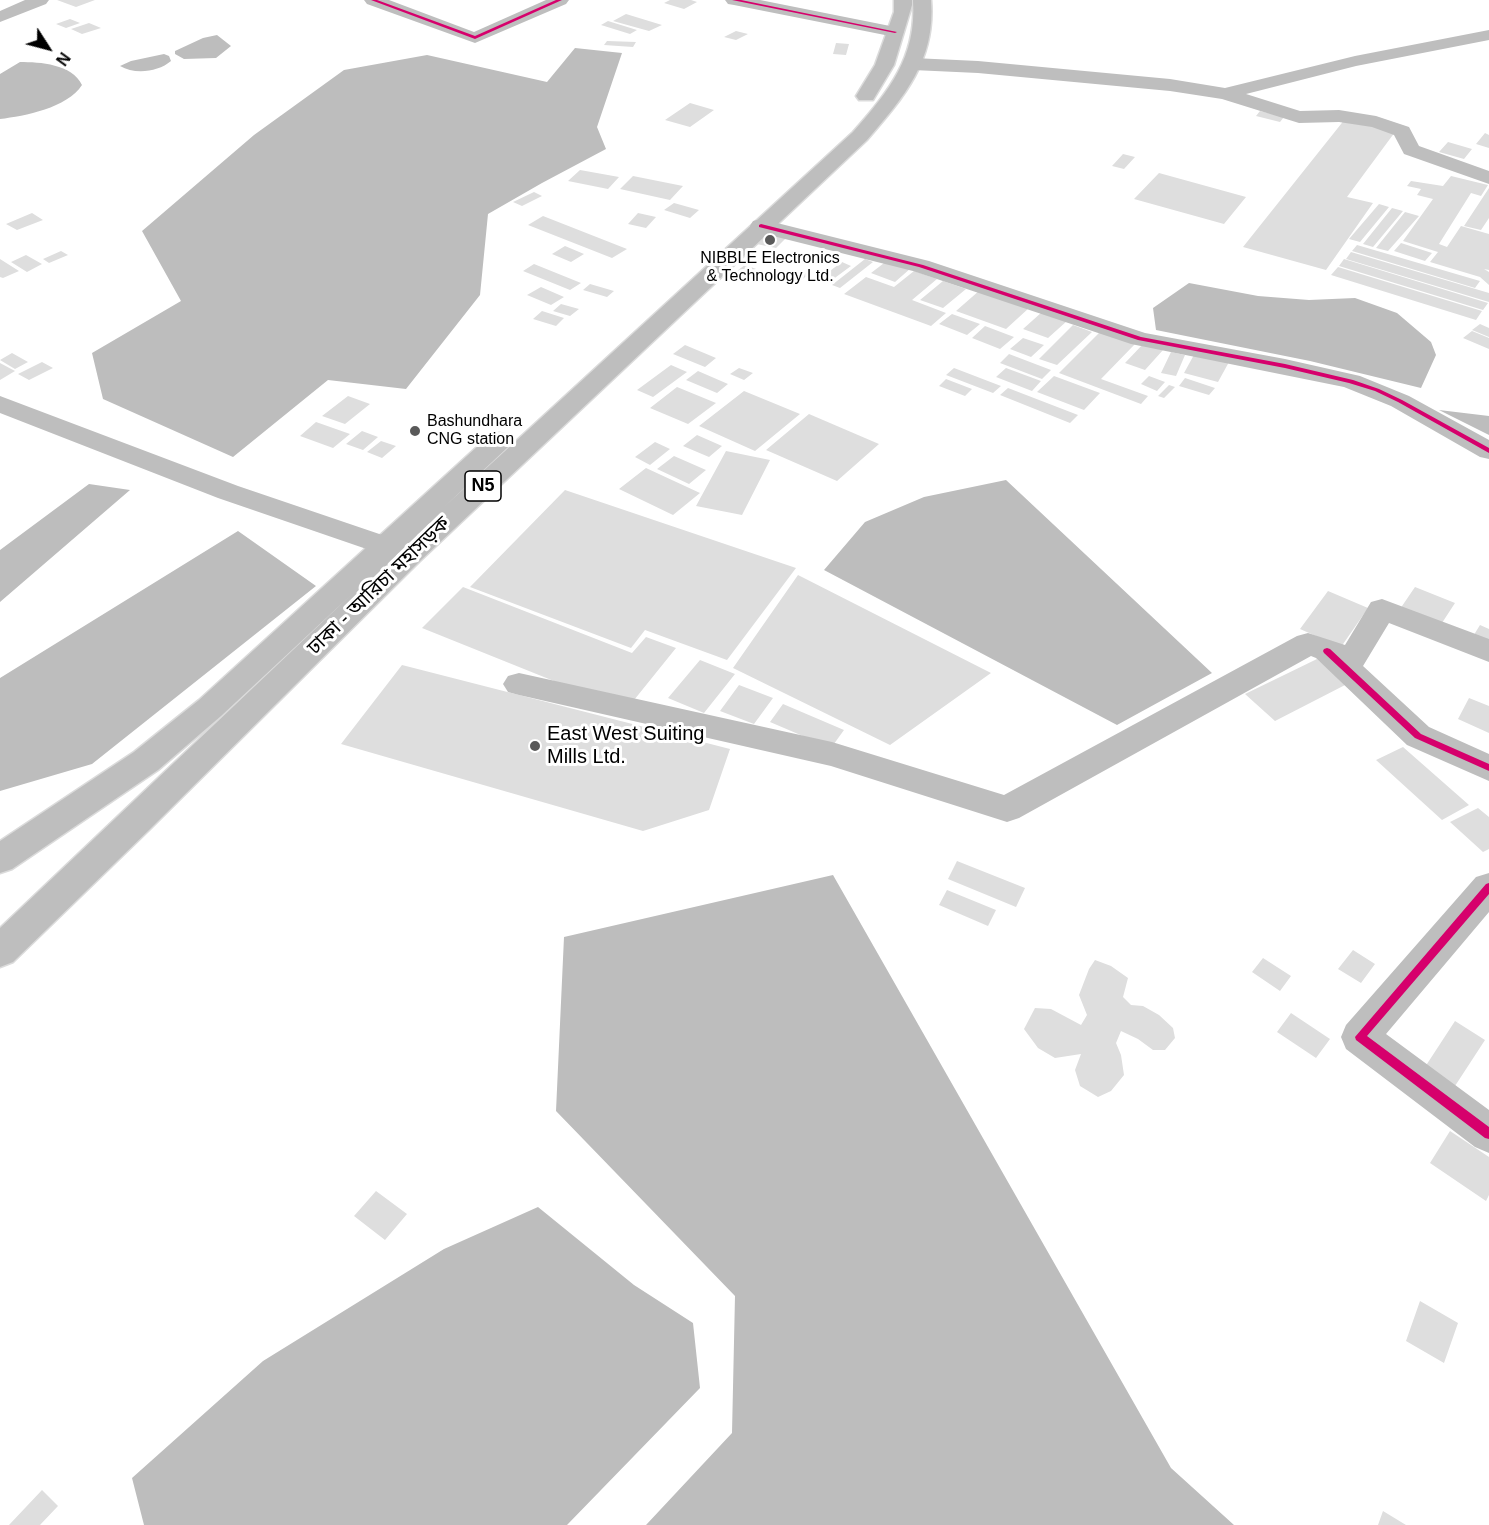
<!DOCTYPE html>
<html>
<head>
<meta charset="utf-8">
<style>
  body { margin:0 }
  #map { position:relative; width:1489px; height:1525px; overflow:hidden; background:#fff; font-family:Arial,sans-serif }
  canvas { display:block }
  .north { position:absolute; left:18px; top:18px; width:60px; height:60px; -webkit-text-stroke:4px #fff; paint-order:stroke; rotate:126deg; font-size:16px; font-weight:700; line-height:24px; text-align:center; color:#000 }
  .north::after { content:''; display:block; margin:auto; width:21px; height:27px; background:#000; clip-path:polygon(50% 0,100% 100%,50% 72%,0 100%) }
</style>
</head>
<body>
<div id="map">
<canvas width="1489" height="1525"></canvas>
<div class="north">N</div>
</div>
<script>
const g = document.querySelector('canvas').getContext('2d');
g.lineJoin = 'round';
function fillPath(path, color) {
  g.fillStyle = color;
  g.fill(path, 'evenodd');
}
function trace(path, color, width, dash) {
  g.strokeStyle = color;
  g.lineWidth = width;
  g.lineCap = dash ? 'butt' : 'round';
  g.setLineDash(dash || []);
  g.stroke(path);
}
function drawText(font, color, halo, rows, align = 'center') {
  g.font = font + ' Arial,"Noto Sans Bengali",sans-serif';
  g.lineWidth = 6;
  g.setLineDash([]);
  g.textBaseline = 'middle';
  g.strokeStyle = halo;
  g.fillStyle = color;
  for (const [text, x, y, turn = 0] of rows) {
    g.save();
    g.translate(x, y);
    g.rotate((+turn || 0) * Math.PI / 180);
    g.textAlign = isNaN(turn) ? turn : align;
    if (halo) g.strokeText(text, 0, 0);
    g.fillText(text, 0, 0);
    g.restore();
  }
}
const water = new Path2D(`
  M217,35L231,46L216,58L184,59L175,54V51L203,38Z
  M575,48L622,53L597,127L606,149L542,183L488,214L480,295L406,389L328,380L233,457L103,399L92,353L181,301L142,231L254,135L344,70L427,55L547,82Z
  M164,54L169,56L171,61C158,72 135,75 120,66L131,61Z
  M20,62C40,62 72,64 82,85C67,108 25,116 0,119V74Z
  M1189,283L1258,296L1309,300L1355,298L1397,313L1431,342L1436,355L1421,388L1310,361L1156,330L1153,308Z
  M1439,410L1489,416V435Z
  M1006,480L1212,673L1117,725L824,570L865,522L924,497Z
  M89,484L130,490L0,602V550Z
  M238,531L316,586L92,764L0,791V678Z
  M833,875L1171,1468L1234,1525H646L732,1433L735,1296L556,1111L564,937Z
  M538,1207L634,1285L693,1323L700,1388L567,1525H144L132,1478L263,1361L444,1249Z`);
const building = new Path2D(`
  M57,0H95L76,7Z
  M670,0H691L697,2L684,9L664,3Z
  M626,14L662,25L649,31L613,21Z
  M70,19L80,23L66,28L56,24Z
  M608,21L637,30L630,34L601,25Z
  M89,23L101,28L82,34L71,29Z
  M736,31L748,34L736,40L724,37Z
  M607,41L636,42L633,47L604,45Z
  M836,43L849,44L846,55L833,54Z
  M690,103L714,110L690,127L665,120Z
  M1260,111L1284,117L1280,122L1256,116Z
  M1345,119L1395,132L1347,197L1373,203L1326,270L1243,247Z
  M1485,133L1489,135V148L1476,144Z
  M1448,142L1472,149L1464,159L1439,152Z
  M1123,154L1135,157L1124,169L1112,166Z
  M580,170L619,177L608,189L568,181Z
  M1159,173L1246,197L1224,224L1134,199Z
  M633,176L683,186L670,200L620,189Z
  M1451,176L1488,185L1481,196L1471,193L1439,244L1447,247L1461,226L1489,234V270L1484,269L1489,272V285L1480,277L1430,262L1438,252L1403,241L1433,199L1417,195L1421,189L1407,186L1411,181L1443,186Z
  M1489,188V218L1481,230L1464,226Z
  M534,192L542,196L522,206L513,202Z
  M674,203L699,210L690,218L664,210Z
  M1379,204L1389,207L1360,242L1349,239Z
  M1392,208L1403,211L1373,247L1363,244Z
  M1405,212L1419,216L1388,251L1376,248Z
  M32,213L43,220L17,230L6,224Z
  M638,213L656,217L646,228L628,224Z
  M543,216L627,249L612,258L528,225Z
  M765,232L787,237L776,248L752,243Z
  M1401,243L1432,253L1425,261L1394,251Z
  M1357,245L1480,281L1475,288L1352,251Z
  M565,246L584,254L571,262L552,254Z
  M61,251L68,255L49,263L43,259Z
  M1351,252L1489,293V302L1346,259Z
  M26,255L42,264L27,272L11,262Z
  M0,259L19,271L3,278L0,277Z
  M865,259L873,262L840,288L832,285Z
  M1344,259L1488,303L1483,310L1339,266Z
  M888,260L911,268L895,282L871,273Z
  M842,262L851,266L832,280L823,276Z
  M534,264L581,283L570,290L523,271Z
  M745,265L759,270L744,281L730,276Z
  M1338,267L1482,311L1476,320L1331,275Z
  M793,269L809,274L800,281L784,275Z
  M914,271L937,279L912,300L946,313L931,326L844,294L866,277L894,287Z
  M943,281L966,289L943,308L920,300Z
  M590,284L614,291L607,297L583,290Z
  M541,287L564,297L551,305L527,295Z
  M980,290L1029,308L1006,329L956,311Z
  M561,304L579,309L570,316L553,311Z
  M542,311L564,318L556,326L533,319Z
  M1042,312L1067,321L1048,338L1023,329Z
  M952,314L980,324L967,335L939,324Z
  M1480,324L1489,328V337L1472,330Z
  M1073,325L1092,332L1057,365L1039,359Z
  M985,326L1014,337L1000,349L972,338Z
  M1472,331L1489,338V349L1463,338Z
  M1100,332L1135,344L1101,379L1148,396L1141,404L1059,373Z
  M1023,338L1044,345L1031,357L1010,349Z
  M1144,343L1163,350L1145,370L1125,363Z
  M685,345L716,358L705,367L673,354Z
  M1171,352L1185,355L1176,376L1161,373Z
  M12,353L28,362L15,369L0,360Z
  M1195,353L1229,362L1218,382L1184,373Z
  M1009,354L1051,370L1042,379L1000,363Z
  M42,362L53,368L29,380L18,374Z
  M0,363L15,371L0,380Z
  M671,365L687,372L653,397L637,390Z
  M739,368L753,373L744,380L730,374Z
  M954,368L1001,386L993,393L946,375Z
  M1006,368L1041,381L1032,391L996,377Z
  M698,371L728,384L717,393L686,380Z
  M1054,376L1100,393L1084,410L1037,392Z
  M1149,376L1165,382L1157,391L1141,384Z
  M1185,378L1215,388L1209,395L1179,386Z
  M946,379L972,389L965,396L939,386Z
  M1169,385L1175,387L1164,398L1158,396Z
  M677,387L716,403L688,424L650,408Z
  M1008,388L1078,415L1070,423L1000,395Z
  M744,391L800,414L755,451L699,426Z
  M348,396L370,404L345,424L322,416Z
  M809,414L879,444L837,481L766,450Z
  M316,422L350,434L333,448L300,436Z
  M362,431L378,437L363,450L346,444Z
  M697,435L722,446L709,457L683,446Z
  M381,441L396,446L382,458L367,452Z
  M655,442L670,449L650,465L635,457Z
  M726,451L770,460L742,515L696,506Z
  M674,456L706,470L689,484L657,469Z
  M646,468L700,493L673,515L619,489Z
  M565,490L796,568L727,660L645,630L631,648L470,587Z
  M798,575L991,673L890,745L733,668Z
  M463,587L632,653L646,637L676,648L626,710L422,628Z
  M1415,587L1455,603L1440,626L1400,609Z
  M1328,591L1368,608L1341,647L1300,629Z
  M1480,625L1489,629V645L1472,638Z
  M1317,659L1347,684L1275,721L1245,694Z
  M700,660L735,674L704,713L668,698Z
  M402,665L730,749L709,810L643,831L341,744Z
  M739,685L773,698L754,724L720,711Z
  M1469,698L1489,706V733L1458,719Z
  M783,704L844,730L831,748L770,722Z
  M1403,747L1469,805L1442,820L1376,760Z
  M1478,808L1489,817V849L1483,852L1450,822Z
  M957,861L1025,888L1016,907L948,879Z
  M947,890L996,910L988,926L939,905Z
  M1353,950L1375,964L1361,983L1338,969Z
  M1263,958L1291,976L1280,991L1252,972Z
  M1095,960L1111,966L1128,978L1123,997L1131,1005L1143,1006L1159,1015L1173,1028L1175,1038L1165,1050H1153L1138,1039L1121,1031L1116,1043L1121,1055L1124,1075L1111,1091L1098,1097L1080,1086L1075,1070L1081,1054L1055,1058L1038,1048L1024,1029L1035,1008L1051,1009L1081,1025L1087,1015L1079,995L1089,969Z
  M1291,1013L1330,1039L1316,1058L1277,1032Z
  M1455,1021L1485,1040L1455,1086L1425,1067Z
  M1450,1131L1489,1157V1195L1486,1201L1430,1163Z
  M376,1191L407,1214L385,1240L354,1216Z
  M1420,1301L1458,1323L1444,1363L1406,1341Z
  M42,1490L58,1506L40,1525H9Z
  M1383,1511L1406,1525H1378Z`);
const minor = new Path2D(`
  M25,0H49L46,4L0,22V11Z
  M364,0H389L474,32L546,0H569L566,4L475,43L367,4Z
  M725,0H760L895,27L901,28L904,32L901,36L895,37L734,5L728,4Z
  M1489,30V40L1356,66L1246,94L1300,111L1339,110L1376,116L1409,127L1419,146L1489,171V184L1404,154L1394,135L1372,127L1339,122L1299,123L1222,99L1170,91L978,73L913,70L907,68L904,64L907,60L913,58L978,61L1170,79L1225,88L1355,56Z
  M761,219L929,261L1145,333L1285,359L1360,376L1409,396L1489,440V459L1480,457L1391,406L1344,387L1131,344L913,271L753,231L750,226L753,221Z
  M0,396L238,486L394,539L398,546L394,553L384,555L218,498L0,413Z
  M1382,599L1489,639V662L1389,623L1363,666L1429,727L1489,754V781L1407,745L1316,658L1311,656L1019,818L1007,822L831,766L519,695L508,692L503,684L508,676L519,673L832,742L1004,795L1297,636L1308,633L1345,645L1371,602Z
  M1489,873V912L1386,1034L1489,1110V1153L1475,1147L1346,1049L1341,1037L1346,1025L1476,877Z`);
const highway = new Path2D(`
  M894,0H912V5L894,65L873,100H859L856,96L875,65L894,12Z
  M913,0H931C936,60 904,97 867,140L419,562L149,830L13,962L0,967V928L352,594L221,716L158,770L12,869L0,873V841L134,752L199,700L490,435L499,433L508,435L512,441L508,447L444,507L853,132C889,91 917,57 913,0Z`);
const cycleway = new Path2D(`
  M371,0H377L475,36L556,0H562L475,39Z
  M732,0H741L897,32L895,33Z
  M761,224L923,265L1141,337L1285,364L1353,380L1379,389L1402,400L1489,448V453L1398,402L1375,391L1349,383L1285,368L1138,340L919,267L759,227V225Z
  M1327,648L1330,649L1421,734L1489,764V771L1415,738L1324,653L1323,651L1324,649Z
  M1489,883V894L1367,1036L1489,1127V1139L1485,1138L1356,1040L1355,1037L1486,884Z`);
const markers = [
  [770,240,6,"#595959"],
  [415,431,6,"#595959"],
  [535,746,6,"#595959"]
];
const farPoinames = [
  ["NIBBLE Electronics",770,259],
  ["& Technology Ltd.",770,277],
  ["Bashundhara",427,422,"left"],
  ["CNG station",427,440,"left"]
];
const shields = [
  [483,486,36]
];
const shieldNames = [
  ["N5",483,486]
];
const streetNames = [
  ["ঢাকা - আরিচা মহাসড়ক",379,586,-44]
];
const poiNames = [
  ["East West Suiting",547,734],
  ["Mills Ltd.",547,757]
];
fillPath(water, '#bdbdbd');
fillPath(building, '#dedede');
trace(highway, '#dbdbdb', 3);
fillPath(minor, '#bebebe');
fillPath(highway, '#bebebe');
fillPath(cycleway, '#d6006c');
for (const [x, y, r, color] of markers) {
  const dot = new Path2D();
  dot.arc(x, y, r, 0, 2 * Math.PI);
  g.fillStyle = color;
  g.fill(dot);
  trace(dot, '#fff', 2);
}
drawText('16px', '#000', '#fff', farPoinames);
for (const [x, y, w] of shields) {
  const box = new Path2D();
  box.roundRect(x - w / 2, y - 15, w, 30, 4.5);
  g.fillStyle = '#fff';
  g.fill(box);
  trace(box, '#000', 1.5);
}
drawText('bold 18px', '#000', null, shieldNames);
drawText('20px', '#000', '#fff', streetNames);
drawText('20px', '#000', '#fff', poiNames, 'left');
</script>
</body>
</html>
